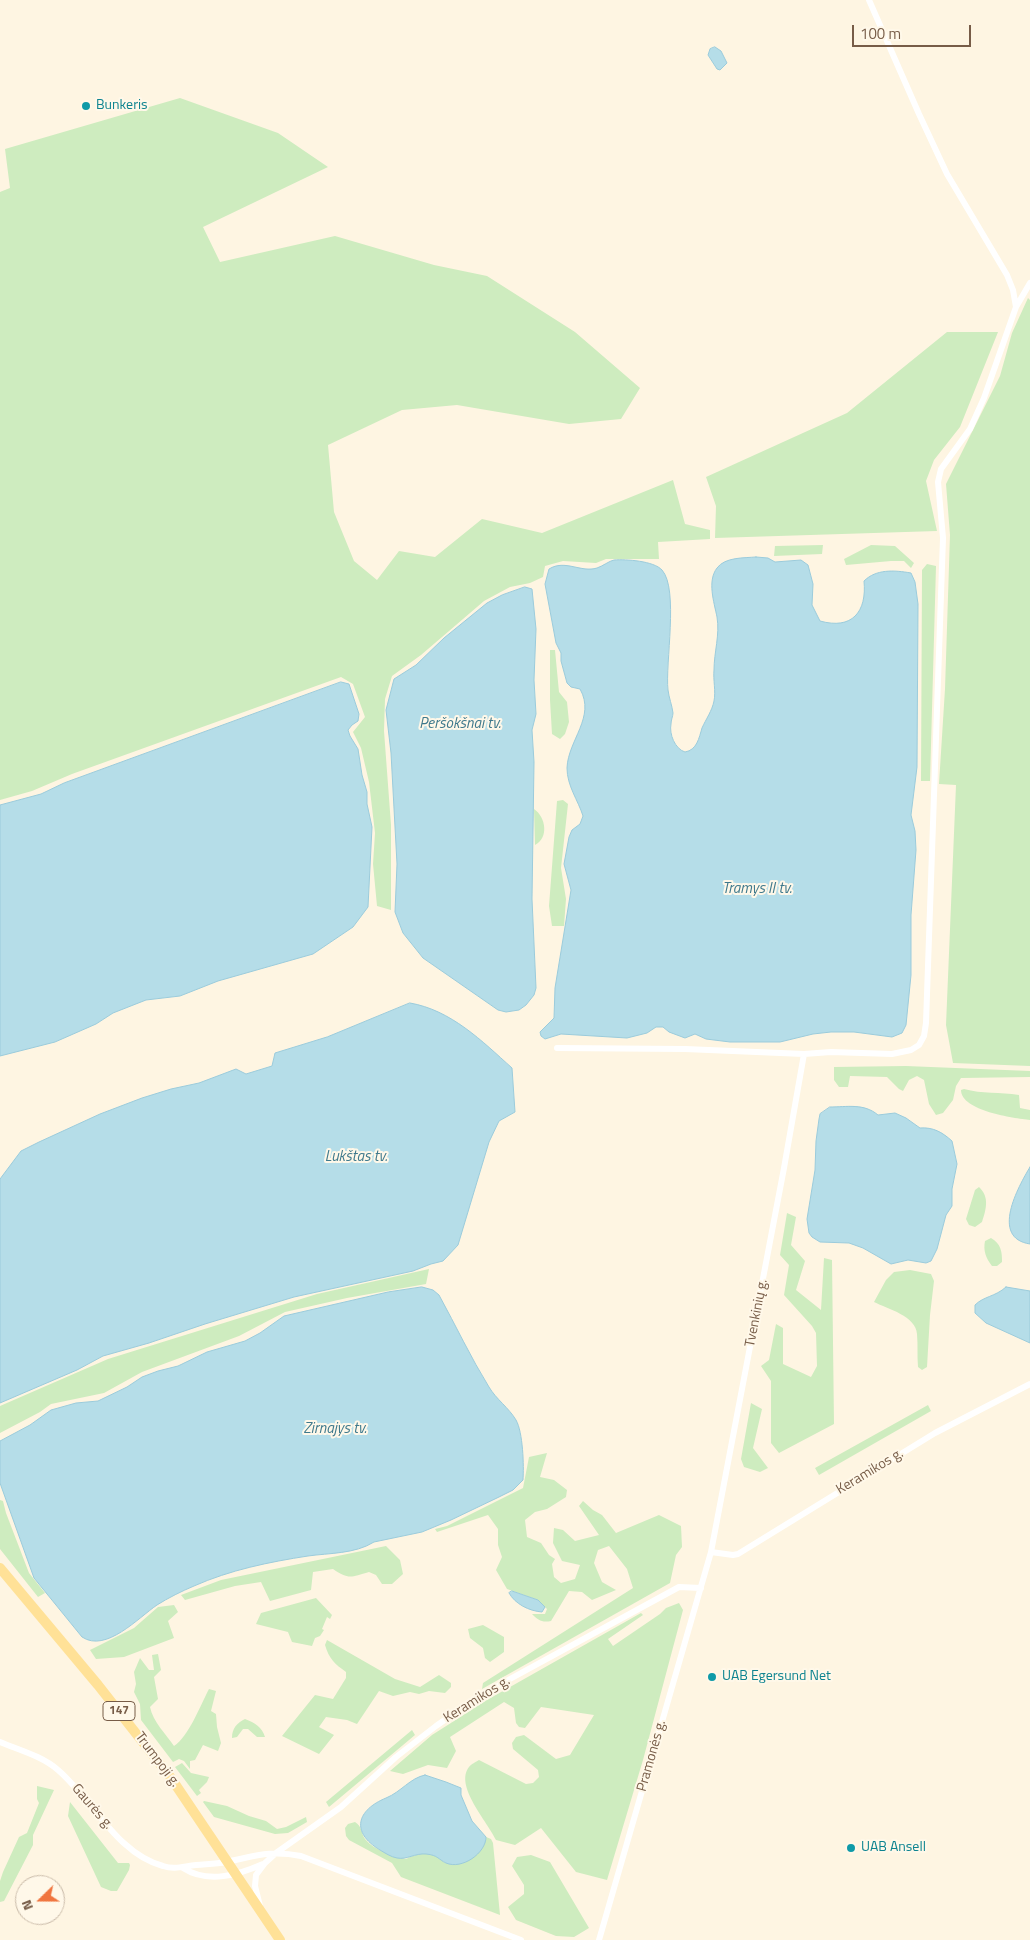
<!DOCTYPE html>
<html>
<head>
<meta charset="utf-8">
<style>
  body { margin:0 }
  #map { position:relative; width:1030px; height:1940px; overflow:hidden; background:#fef5e2; font-family:"Titillium Web",sans-serif }
  canvas { display:block }
  .north { position:absolute; left:15px; top:1875px; width:50px; height:50px; box-sizing:border-box; background:#fff8e9; border:1px solid #c9baa8; border-radius:50%; rotate:248deg; font-size:14px; font-weight:700; line-height:20px; text-align:center; color:#775c47 }
  .north::after { content:''; display:block; margin:auto; width:18px; height:22px; background:#f0753f; clip-path:polygon(50% 0,100% 100%,50% 72%,0 100%) }
  .scale { position:absolute; left:852px; top:25px; width:119px; height:22px; box-sizing:border-box; border:2px solid #775c47; border-top:0; padding-left:6px; font-size:15px; line-height:18px; white-space:nowrap; color:#775c47; -webkit-text-stroke:4px #fff8e9; paint-order:stroke }
</style>
</head>
<body>
<div id="map">
<canvas width="1030" height="1940"></canvas>
<div class="north">N</div>
<div class="scale">100 m</div>
</div>
<script>
const g = document.querySelector('canvas').getContext('2d');
g.lineJoin = 'round';
function fillPath(path, color) {
  g.fillStyle = color;
  g.fill(path, 'evenodd');
}
function trace(path, color, width, dash) {
  g.strokeStyle = color;
  g.lineWidth = width;
  g.lineCap = dash ? 'butt' : 'round';
  g.setLineDash(dash || []);
  g.stroke(path);
}
function drawText(font, color, halo, rows, align = 'center') {
  g.font = font + ' "Titillium Web",sans-serif';
  g.lineWidth = 4;
  g.setLineDash([]);
  g.textBaseline = 'middle';
  g.strokeStyle = halo;
  g.fillStyle = color;
  for (const [text, x, y, turn = 0] of rows) {
    g.save();
    g.translate(x, y);
    g.rotate((+turn || 0) * Math.PI / 180);
    g.textAlign = isNaN(turn) ? turn : align;
    if (halo) g.strokeText(text, 0, 0);
    g.fillText(text, 0, 0);
    g.restore();
  }
}
const green = new Path2D(`
  M180,98L278,133L328,167L203,227L220,262L335,236L434,265L487,276L575,332L640,388L621,419L569,424L457,405L402,410L328,445L334,512L354,561L377,580L399,551L435,557L482,519L542,533L673,480L685,524L710,530V539L658,542L659,559H606L596,563L563,561L545,566L543,577L530,583L510,587L484,601L421,655L392,676L385,699L384,731L391,825V910L377,906L373,864L375,833L369,782L361,748L353,732L365,717L353,684L341,677L72,774L32,791L0,800V192L10,188L5,149Z
  M1028,298L1030,300V1066L953,1063L946,1025L956,785L939,784L945,689L950,535L946,484L1000,376L1012,333Z
  M947,332H998L960,427L934,460L926,481L937,531L715,538L716,506L706,477L847,413Z
  M823,545L822,554L774,556L775,546Z
  M871,545L895,546L914,563L911,568L904,561H891L846,565L844,559Z
  M927,564L936,566L930,781H921L922,570Z
  M550,650H555L559,692L567,702L569,722L565,734L560,739L552,734L550,700Z
  M563,800L568,804L561,868L566,899L564,926H552L549,906L557,801Z
  M534,809C546,817 549,838 535,845Z
  M906,1066L1030,1071V1077L961,1078L956,1086L953,1100L943,1113L936,1115L929,1104L924,1080L917,1076L909,1080L903,1091L899,1089L887,1077L850,1076L848,1087H839L834,1080V1067Z
  M964,1089C982,1094 1000,1092 1019,1095L1020,1108L1030,1110V1120C1014,1118 961,1111 961,1090Z
  M979,1187C990,1197 986,1210 982,1222L975,1227L969,1225L966,1219L975,1190Z
  M787,1213L796,1217L791,1245L805,1261L796,1290L821,1310L824,1258L832,1260L834,1424L779,1453L771,1443V1381L761,1366L769,1360L776,1324L783,1328V1364L811,1377L817,1366L816,1333L812,1326L784,1295L789,1265L780,1255Z
  M991,1238C1001,1244 1002,1251 1002,1262L997,1266H992C986,1258 983,1251 985,1241Z
  M429,1269L426,1284L347,1298L285,1312L239,1336L142,1372L104,1393L51,1404L40,1412L0,1433V1406L108,1359L317,1294Z
  M910,1270L931,1274L934,1281L930,1315L927,1367L922,1370L918,1367C917,1356 918,1345 917,1334C916,1316 888,1309 874,1302L886,1280L894,1272Z
  M751,1403L762,1409L753,1448L768,1468L760,1472L744,1467L741,1459Z
  M928,1405L931,1411L819,1475L815,1468Z
  M547,1453L540,1477L554,1480L567,1490L566,1497L547,1509L535,1512L525,1520L527,1537L541,1543L549,1555L555,1559L552,1564L554,1577L561,1583L575,1579L580,1565L562,1561L553,1543L554,1528L563,1530L575,1541L599,1535L579,1506L583,1501L593,1510L602,1515L616,1533L659,1515L681,1526L682,1547L676,1555L670,1583L482,1689L483,1683L633,1588L627,1569L609,1546L598,1550L594,1563L602,1582L616,1590L592,1600L582,1592L569,1591L551,1621C542,1623 538,1620 532,1614H545L547,1609L538,1600L507,1589L496,1570L502,1557L498,1545V1529L488,1515L437,1532L435,1529L447,1526L523,1488L529,1457Z
  M0,1500L3,1501L6,1513L29,1573L45,1593L38,1597L0,1549Z
  M386,1546L400,1560L403,1574L392,1584H382L376,1575L369,1572C351,1577 349,1580 333,1569L313,1572L311,1590L270,1601L261,1582L235,1586L185,1600L181,1595L221,1580Z
  M316,1598L332,1615L330,1619L327,1617L322,1629L324,1630L320,1636L315,1638L312,1646L292,1642L288,1632L256,1624L261,1613Z
  M679,1603L683,1610L643,1760L607,1880L576,1872L541,1828L515,1845L496,1840C488,1822 454,1786 469,1767C471,1764 476,1762 479,1760L526,1784L533,1783L539,1777L538,1770L513,1749L512,1743L516,1737L524,1735L556,1759L570,1755L594,1715L541,1707L525,1728L519,1727L516,1723L514,1708L504,1702L450,1737L456,1751L447,1768L428,1765L403,1774L390,1771L432,1735L487,1700L641,1613L643,1615L608,1639L613,1646L660,1614L666,1608Z
  M174,1605L178,1612L168,1621L174,1638L124,1657L96,1659L90,1650L134,1628L158,1607Z
  M483,1625L504,1637V1652L490,1662L485,1658L483,1648L470,1638L468,1629Z
  M327,1640L395,1679L420,1687L439,1675L451,1683V1687L445,1693L429,1691L419,1694L410,1692L393,1696L379,1691L357,1724L347,1720L326,1717L319,1727L334,1735L319,1754L282,1736L315,1695L333,1699L346,1678V1672C335,1664 329,1659 325,1645Z
  M158,1654L161,1670L154,1677L158,1699L150,1707C153,1722 166,1734 174,1746C189,1736 200,1706 209,1689L216,1691L211,1711L216,1714L217,1727L221,1743L218,1751L203,1745L195,1760L190,1761V1769L184,1761L179,1759L173,1762L141,1720L140,1704L134,1692L136,1684L134,1672L140,1658L149,1670H154L152,1655Z
  M245,1719C255,1723 262,1727 265,1737H257L248,1729H243L237,1737L232,1738C232,1728 237,1723 245,1719Z
  M412,1730L415,1735L329,1807L326,1802Z
  M182,1763L191,1773L209,1777L207,1782L199,1790L201,1793L197,1796L175,1767Z
  M37,1786L54,1790L33,1835V1845L4,1901L0,1902V1881L3,1872L19,1837L27,1833L39,1803L37,1799Z
  M204,1801L227,1806L249,1816L266,1821L277,1829L286,1827L306,1817L307,1822L288,1833L275,1834L214,1817L203,1802Z
  M70,1802L118,1863H129L130,1865L129,1870L117,1891H111L101,1887L68,1816Z
  M355,1822C362,1826 361,1833 365,1839C375,1851 392,1855 406,1859C419,1852 434,1851 445,1863L486,1841V1837L491,1839L493,1843L500,1915L401,1877L392,1863L349,1840L346,1836L345,1828L348,1824Z
  M531,1855L550,1862L589,1928L574,1937L556,1936L516,1920L508,1907L524,1894V1885L512,1866L517,1857Z`);
const water = new Path2D(`
  M715,47L721,51L727,63L720,70L717,69L708,55L710,49Z
  M756,557L768,558L775,562L801,560L808,565L813,584L812,605L820,621C852,630 867,612 864,581C876,569 894,570 911,573L915,582L918,604L917,767L911,815L915,831L916,850L911,915V975L906,1025L902,1033L892,1037L854,1032H831L813,1034L780,1042H730L706,1039L695,1034L685,1038L669,1032L663,1027H656L647,1033L627,1038L561,1034L545,1039L541,1036L540,1032L554,1018L555,988L571,890L564,864L569,837L572,830L580,824L583,816C578,800 567,786 567,768C568,740 596,717 580,689L571,687L567,683L561,661V653L556,643L545,584L549,569C565,559 581,573 597,568C603,566 609,561 614,560C626,559 654,561 662,570C679,589 665,664 668,690C669,698 672,705 673,713C673,716 671,720 671,724C669,734 675,749 685,752C697,750 699,738 702,728C706,719 712,711 714,701C716,691 713,680 714,670C714,652 720,635 717,617C714,602 707,581 717,568C725,557 744,558 756,557Z
  M525,587L532,589L536,629L534,680L536,714L532,730L534,762L532,899L536,988L534,995L526,1005L519,1010L506,1012L498,1010L423,958L403,933L395,912L397,864L391,753L386,710L394,679L416,665L444,638L487,603L502,595Z
  M341,682L349,684L359,714L358,721L352,725L348,730L350,736L358,749L362,775L367,792V804L372,827L368,907L353,927L313,954L218,981L180,996L146,1000L113,1013L96,1024L55,1042L0,1056V805L41,794L64,783Z
  M410,1003C451,1010 482,1041 512,1068L515,1112L499,1121L489,1142L458,1245L443,1261L431,1264L413,1271L294,1297L205,1324L149,1343L103,1356L77,1370L0,1403V1179L21,1151L39,1142L100,1114L142,1098L171,1089L199,1083L236,1069L246,1074L272,1066L275,1053L327,1037Z
  M830,1107C847,1107 864,1103 878,1115L895,1113L906,1118L920,1128C933,1127 942,1132 952,1141L957,1164L952,1189V1206L946,1215L937,1249L931,1261L926,1263L908,1260L891,1264L863,1248L849,1243L820,1242L812,1237L809,1233L807,1219L815,1170L816,1141L819,1119L820,1114Z
  M1030,1167V1244C990,1238 1018,1187 1030,1167Z
  M422,1287L433,1290L439,1295C456,1326 471,1358 489,1387C496,1399 509,1408 516,1420C523,1432 524,1466 523,1480L513,1490L499,1497L451,1520L422,1532L374,1542C355,1554 329,1553 308,1556C269,1562 230,1570 194,1586C182,1591 168,1598 157,1605C138,1618 106,1653 82,1637L34,1578L0,1483V1441L30,1425L51,1410L76,1403L98,1401L127,1387L142,1377L158,1371L178,1366L207,1352L245,1341L260,1333L284,1316L388,1292Z
  M1006,1287L1030,1291V1343L986,1323L975,1313V1305C984,1296 995,1297 1006,1287Z
  M512,1591L538,1600L545,1607L542,1612C529,1611 515,1604 509,1593Z
  M425,1775L446,1782L461,1788V1795L472,1821L486,1837C486,1853 462,1870 446,1863C439,1860 438,1855 426,1854C415,1853 407,1860 397,1858C391,1857 385,1853 380,1850C350,1832 357,1810 386,1798C401,1792 410,1778 425,1775Z`);
const street = new Path2D(`
  M869,0L919,114L947,174L1007,275L1013,290L1016,307
  M557,1048L685,1049L804,1054L831,1052L892,1054L911,1050L919,1045L924,1036L926,1023L943,538L938,482L941,469L970,429L984,398L1016,307L1030,283
  M711,1552L733,1555L738,1554L935,1433L1030,1384
  M0,1742C19,1750 42,1756 58,1770C92,1799 117,1854 163,1866C175,1870 184,1866 196,1865C206,1864 216,1864 226,1862C256,1856 270,1850 301,1856L521,1940
  M183,1868C208,1884 238,1875 263,1864
  M260,1906L255,1886L256,1875L265,1863L276,1853L341,1807L396,1757L436,1726L476,1698L510,1679L679,1587L701,1588
  M599,1940L711,1552L784,1168L804,1054`);
const primary = new Path2D(`
  M0,1568L98,1685L171,1778L280,1940`);
const markers = [
  [86,106,5,"#0f9aa8"],
  [712,1677,5,"#0f9aa8"],
  [851,1848,5,"#0f9aa8"]
];
const shields = [
  [119,1711,32]
];
const shieldNames = [
  ["147",119,1711]
];
const cultureNames = [
  ["Bunkeris",96,106],
  ["UAB Egersund Net",722,1677],
  ["UAB Ansell",861,1848]
];
const streetNames = [
  ["Tvenkinių g.",757,1313,-79],
  ["Keramikos g.",870,1472,-31],
  ["Keramikos g.",477,1700,-32],
  ["Pramonės g.",652,1756,-74],
  ["Trumpoji g.",157,1760,53],
  ["Gaurės g.",92,1807,49]
];
const waterNames = [
  ["Peršokšnai tv.",460,724],
  ["Tramys II tv.",757,889],
  ["Lukštas tv.",356,1157],
  ["Zirnajys tv.",335,1429]
];
fillPath(green, '#ceecbf');
fillPath(water, '#b5dde8');
trace(water, '#9bcbdb', 1);
trace(street, '#fff', 6);
trace(primary, '#ffe197', 10);
for (const [x, y, r, color] of markers) {
  const dot = new Path2D();
  dot.arc(x, y, r, 0, 2 * Math.PI);
  g.fillStyle = color;
  g.fill(dot);
  trace(dot, '#fff8e9', 2);
}
for (const [x, y, w] of shields) {
  const box = new Path2D();
  box.roundRect(x - w / 2, y - 9.5, w, 19, 4);
  g.fillStyle = '#fff8e9';
  g.fill(box);
  trace(box, '#775c47', 1);
}
drawText('bold 12px', '#775c47', null, shieldNames);
drawText('14px', '#0d838f', '#fff8e9', cultureNames, 'left');
drawText('14px', '#775c47', '#fff8e9', streetNames);
drawText('italic 15px', '#3f798c', '#fff8e9', waterNames);
</script>
</body>
</html>
